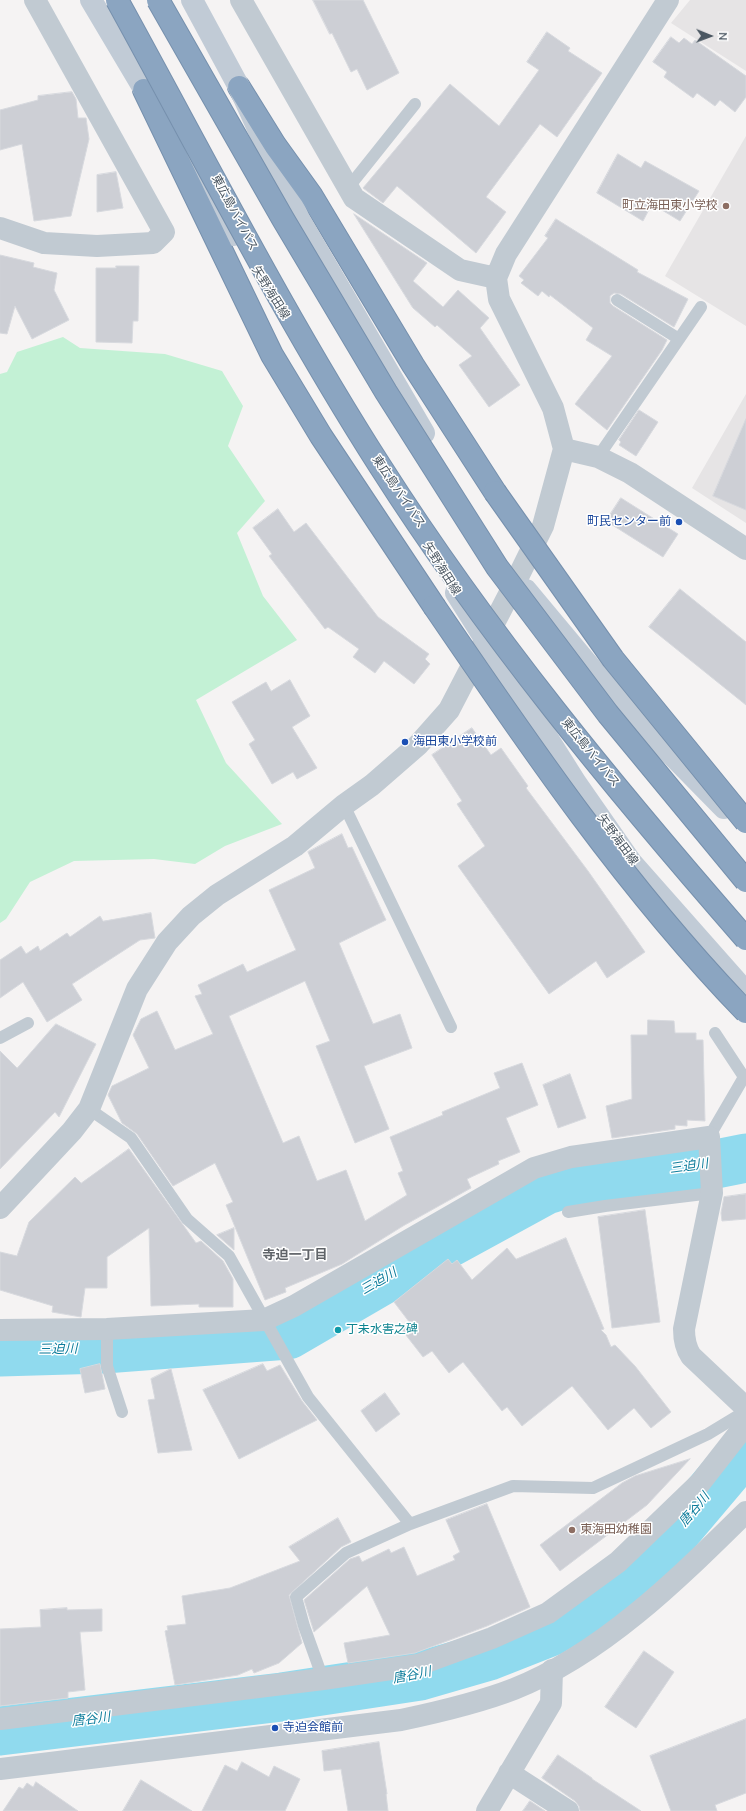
<!DOCTYPE html>
<html>
<head>
<meta charset="utf-8">
<style>
  body { margin:0 }
  #map { position:relative; width:746px; height:1811px; overflow:hidden; background:#f5f3f3; font-family:"Nunito Sans",sans-serif }
  canvas { display:block }
  .north { position:absolute; left:690px; top:16px; width:40px; height:40px; -webkit-text-stroke:3px #fff; paint-order:stroke; rotate:91deg; font-size:11px; font-weight:700; line-height:16px; text-align:center; color:#4a5661 }
  .north::after { content:''; display:block; margin:auto; width:14px; height:18px; background:#4a5661; clip-path:polygon(50% 0,100% 100%,50% 72%,0 100%) }
</style>
</head>
<body>
<div id="map">
<canvas width="746" height="1811"></canvas>
<div class="north">N</div>
</div>
<script>
const g = document.querySelector('canvas').getContext('2d');
g.lineJoin = 'round';
function fillPath(path, color) {
  g.fillStyle = color;
  g.fill(path, 'evenodd');
}
function trace(path, color, width, dash) {
  g.strokeStyle = color;
  g.lineWidth = width;
  g.lineCap = dash ? 'butt' : 'round';
  g.setLineDash(dash || []);
  g.stroke(path);
}
function drawText(font, color, halo, rows, align = 'center') {
  g.font = font + ' "Nunito Sans","Noto Sans JP",sans-serif';
  g.lineWidth = 3;
  g.setLineDash([]);
  g.textBaseline = 'middle';
  g.strokeStyle = halo;
  g.fillStyle = color;
  for (const [text, x, y, turn = 0] of rows) {
    g.save();
    g.translate(x, y);
    g.rotate((+turn || 0) * Math.PI / 180);
    g.textAlign = isNaN(turn) ? turn : align;
    if (halo) g.strokeText(text, 0, 0);
    g.fillText(text, 0, 0);
    g.restore();
  }
}
const education = new Path2D(`
  M690,0H746V71L671,23Z
  M746,136V326L665,276Z
  M746,394V523L692,488Z`);
const green = new Path2D(`
  M63,337L80,348L165,354L222,371L243,406L228,446L265,501L237,533L263,596L297,640L196,700L226,763L282,824L225,846L195,864L154,859L74,861L30,882L6,919L0,923V374L7,372L17,352Z`);
const river = new Path2D(`
  M0,1352L104,1349L288,1335L405,1267L546,1190L572,1182L701,1167L746,1158
  M0,1731L282,1697L420,1676L489,1656L550,1632L597,1604L659,1552L746,1449`);
const building = new Path2D(`
  M313,0H363L399,73L367,90L357,69L351,72L332,33L330,34Z
  M547,32L570,48L568,51L602,73L557,137L540,124L486,197L506,212L476,253L397,186L383,203L363,188L450,84L499,126L539,70L527,62Z
  M671,37L679,43L684,38L692,44L695,40L746,76V97L735,112L720,100L715,106L697,93L693,98L664,77L667,72L653,62Z
  M72,92L76,99L78,118H86L89,139L71,216L34,221L22,144L0,150V110L38,100V96Z
  M618,154L641,168L645,161L699,191L680,221L652,204L643,221L597,193Z
  M116,172L123,208L97,212V175Z
  M354,214L427,263L413,281L443,307L458,290L489,318L480,328L520,385L489,407L459,365L472,356L437,325L435,327L413,308Z
  M556,219L638,270L637,272L688,299L674,327L621,294L614,293L610,296V303L613,306L667,340L662,350L607,430L575,404L612,356L586,340L593,328L550,295L549,297L542,291L538,296L521,283L524,280L519,276L548,238L545,236Z
  M0,255L34,263L33,267L57,273L54,290L69,320L32,339L15,306L7,334L0,333Z
  M116,266H139L138,321H133L132,343L96,342V268H116Z
  M639,410L658,422L636,456L619,445L621,442L619,440Z
  M746,419V510L713,496Z
  M621,498L678,534L663,557L606,521Z
  M278,509L294,532L306,523L378,617L429,654L425,659L430,664L414,684L384,661L375,673L353,657L359,649L328,627L325,629L269,556L272,554L253,528Z
  M680,589L746,642V705L649,627Z
  M290,680L310,716L292,727L317,768L297,779L293,772L272,784L249,744L255,740L232,702L266,682L271,691Z
  M472,728L491,755L501,748L528,786L526,788L588,871L645,952L607,978L596,961L549,994L458,866L485,846L457,804L462,801L432,755Z
  M342,834L348,848L352,847L386,920L339,943L373,1024L400,1014L412,1048L364,1066L389,1129L355,1143L316,1046L330,1041L305,981L229,1016L283,1143L299,1136L317,1181L346,1170L365,1221L407,1195L398,1173L403,1171L390,1137L443,1115L442,1112L500,1088L494,1073L522,1063L538,1105L506,1118L520,1152L498,1161L499,1164L467,1179L471,1188L403,1226L342,1264L285,1288L286,1292L265,1300L226,1205L233,1202L215,1163L173,1186L137,1134L122,1123L108,1095L112,1086L149,1068L133,1035L141,1019L157,1011L175,1050L213,1034L195,996L202,994L198,985L243,964L247,972L296,950L269,890L315,868L308,852Z
  M151,913L155,938L140,940L72,984L82,1000L47,1022L23,982L0,998V960L21,946L26,954L38,946L40,951L67,933L70,937L100,916L103,921Z
  M648,1020L674,1021L675,1033H696V1040H703L705,1121L687,1120V1126L675,1125V1129L612,1138L606,1106L632,1099L631,1035H647Z
  M56,1024L96,1044L59,1117L55,1112L0,1169V1051L17,1068Z
  M570,1074L586,1118L558,1128L543,1085Z
  M129,1149L196,1243L201,1241L223,1261L233,1279V1307H199V1304L151,1306L149,1228L107,1257V1288H85L81,1317L52,1312L53,1306L0,1290V1252L17,1256L29,1222L75,1177L81,1183Z
  M746,1194V1219L722,1221L721,1213L724,1197Z
  M645,1210L660,1322L612,1328L598,1217Z
  M234,1228V1250L217,1235Z
  M566,1238L604,1329L601,1330L606,1335L611,1347L615,1345L635,1366L671,1412L651,1428L634,1408L608,1430L572,1386L522,1426L507,1407L502,1411L463,1362L449,1373L432,1351L423,1357L402,1330L410,1323L394,1302L448,1259L452,1264L457,1260L472,1280L507,1248L516,1259Z
  M100,1364L105,1389L85,1393L80,1369Z
  M263,1364L267,1371L280,1365L302,1401L317,1420L239,1459L203,1390Z
  M171,1369L192,1450L158,1453L148,1400L155,1399L151,1379Z
  M385,1393L400,1414L376,1432L361,1411Z
  M690,1459L647,1505L560,1571L540,1545L622,1483L635,1476Z
  M487,1504L530,1607L487,1626L415,1653L348,1663L344,1643L390,1635L367,1586L314,1632L304,1600L350,1559L359,1556L362,1562L389,1549L391,1553L404,1547L417,1576L455,1560L453,1556L460,1552L446,1520Z
  M338,1518L351,1542L341,1547L289,1595L302,1643L279,1663L254,1673L252,1669L238,1675L175,1685L165,1631L168,1630L167,1626L186,1624L182,1596L230,1588L300,1561L289,1547Z
  M67,1608V1610L102,1609V1631L80,1632L85,1690L68,1692V1698L0,1706V1629L41,1627L40,1610Z
  M644,1651L674,1672L636,1728L605,1707Z
  M746,1719V1793L715,1805L717,1811H671L650,1756Z
  M379,1742L387,1794H386L388,1811H348L341,1769L324,1771L322,1751Z
  M558,1755L592,1778V1779L641,1811H580L579,1806L575,1801L542,1778Z
  M242,1762L269,1777L274,1766L300,1779L285,1811H202L225,1765L237,1771Z
  M141,1780L192,1811H123Z
  M36,1782L78,1811H3L19,1787L23,1789L27,1783L33,1787Z
  M530,1801L545,1811H523Z`);
const service = new Path2D(`
  M348,188L415,104
  M617,300L679,339
  M598,457L701,307
  M344,805L451,1027
  M0,1038L28,1023
  M89,1109L131,1138L187,1219L229,1256L308,1397L410,1524L513,1486L593,1488L708,1434L746,1411
  M709,1137L744,1077L715,1033
  M568,1212L605,1206L712,1193
  M107,1329V1366L122,1412
  M323,1679L304,1626L296,1597L346,1553L410,1524`);
const minor = new Path2D(`
  M241,0L354,198L460,270L496,278
  M0,228L44,243L97,246L153,243L164,232L35,0
  M564,449L598,457L630,473L746,549
  M517,579L543,526L564,449L553,408L499,299L496,278L506,254L668,0
  M0,1330L107,1329L264,1320L294,1306L534,1168L571,1157L709,1137L712,1193L684,1329C684,1339 685,1347 691,1356L746,1408
  M0,1719L323,1679L418,1665L492,1638L548,1613L618,1562L700,1483L739,1433L746,1415
  M509,1773L568,1811
  M487,1811L551,1703L552,1670`);
const tertiary = new Path2D(`
  M0,1208L72,1131L89,1109L137,989L167,942L191,916L217,895L295,846L344,805L372,785L418,745L449,710L517,579
  M0,1769L401,1720C439,1712 478,1703 514,1689C603,1654 679,1578 746,1512`);
const secondary = new Path2D(`
  M91,0L154,106
  M192,0L239,87L299,219L424,433
  M183,152L234,235
  M526,590L617,699L724,808
  M456,593L576,783L631,862L746,992`);
const motorway = new Path2D(`
  M239,87L275,145L311,195L413,365L495,492
  M144,90L272,355L321,436L434,606`);
const motorwayBridge = new Path2D(`
  M117,0C203,156 284,316 380,466C487,634 615,789 746,939
  M158,0L283,219L386,392L497,567L608,714L746,881
  M495,492L613,659L746,822
  M434,606C530,747 627,889 746,1012`);
const markers = [
  [726,206,4,"#8d6e63"],
  [679,522,4,"#1a4fb4"],
  [405,742,4,"#1a4fb4"],
  [338,1330,4,"#0f9aa8"],
  [572,1530,4,"#8d6e63"],
  [275,1728,4,"#1a4fb4"]
];
const educationNames = [
  ["町立海田東小学校",718,206],
  ["東海田幼稚園",580,1530,"left"]
];
const streetNames = [
  ["東広島バイパス",234,213,62],
  ["矢野海田線",270,293,58],
  ["東広島バイパス",398,492,56],
  ["矢野海田線",441,569,58],
  ["東広島バイパス",590,753,51],
  ["矢野海田線",617,840,54]
];
const transitNames = [
  ["町民センター前",671,522,"right"],
  ["海田東小学校前",413,742],
  ["寺迫会館前",283,1728]
];
const cultureNames = [
  ["丁未水害之碑",346,1330]
];
const waterNames = [
  ["三迫川",689,1167,-8],
  ["三迫川",379,1282,-30],
  ["三迫川",58,1350,-1],
  ["唐谷川",695,1510,-50],
  ["唐谷川",412,1676,-11],
  ["唐谷川",91,1720,-7]
];
const neighbourhoodNames = [
  ["寺迫一丁目",295,1256]
];
fillPath(education, '#e6e4e5');
fillPath(green, '#c3f1d5');
trace(river, '#90daee', 49);
fillPath(building, '#cdcfd5');
trace(building, '#d7d9de', 1);
trace(motorway, '#7690ad', 24);
trace(service, '#c1cad2', 12);
trace(minor, '#c1cad2', 22);
trace(tertiary, '#c1cad2', 22);
trace(secondary, '#c1cbd6', 22);
trace(motorway, '#8ba5c1', 22);
trace(motorwayBridge, '#7690ad', 24, []);
trace(motorwayBridge, '#8ba5c1', 22);
for (const [x, y, r, color] of markers) {
  const dot = new Path2D();
  dot.arc(x, y, r, 0, 2 * Math.PI);
  g.fillStyle = color;
  g.fill(dot);
  trace(dot, '#fff', 1.5);
}
drawText('12px', '#785e54', '#fff', educationNames, 'right');
drawText('12px', '#4a5661', '#fff', streetNames);
drawText('12px', '#164399', '#fff', transitNames, 'left');
drawText('12px', '#0d838f', '#fff', cultureNames, 'left');
drawText('italic 13px', '#0c7c9b', '#fff', waterNames);
drawText('bold 13px', '#5f6368', '#fff', neighbourhoodNames);
</script>
</body>
</html>
